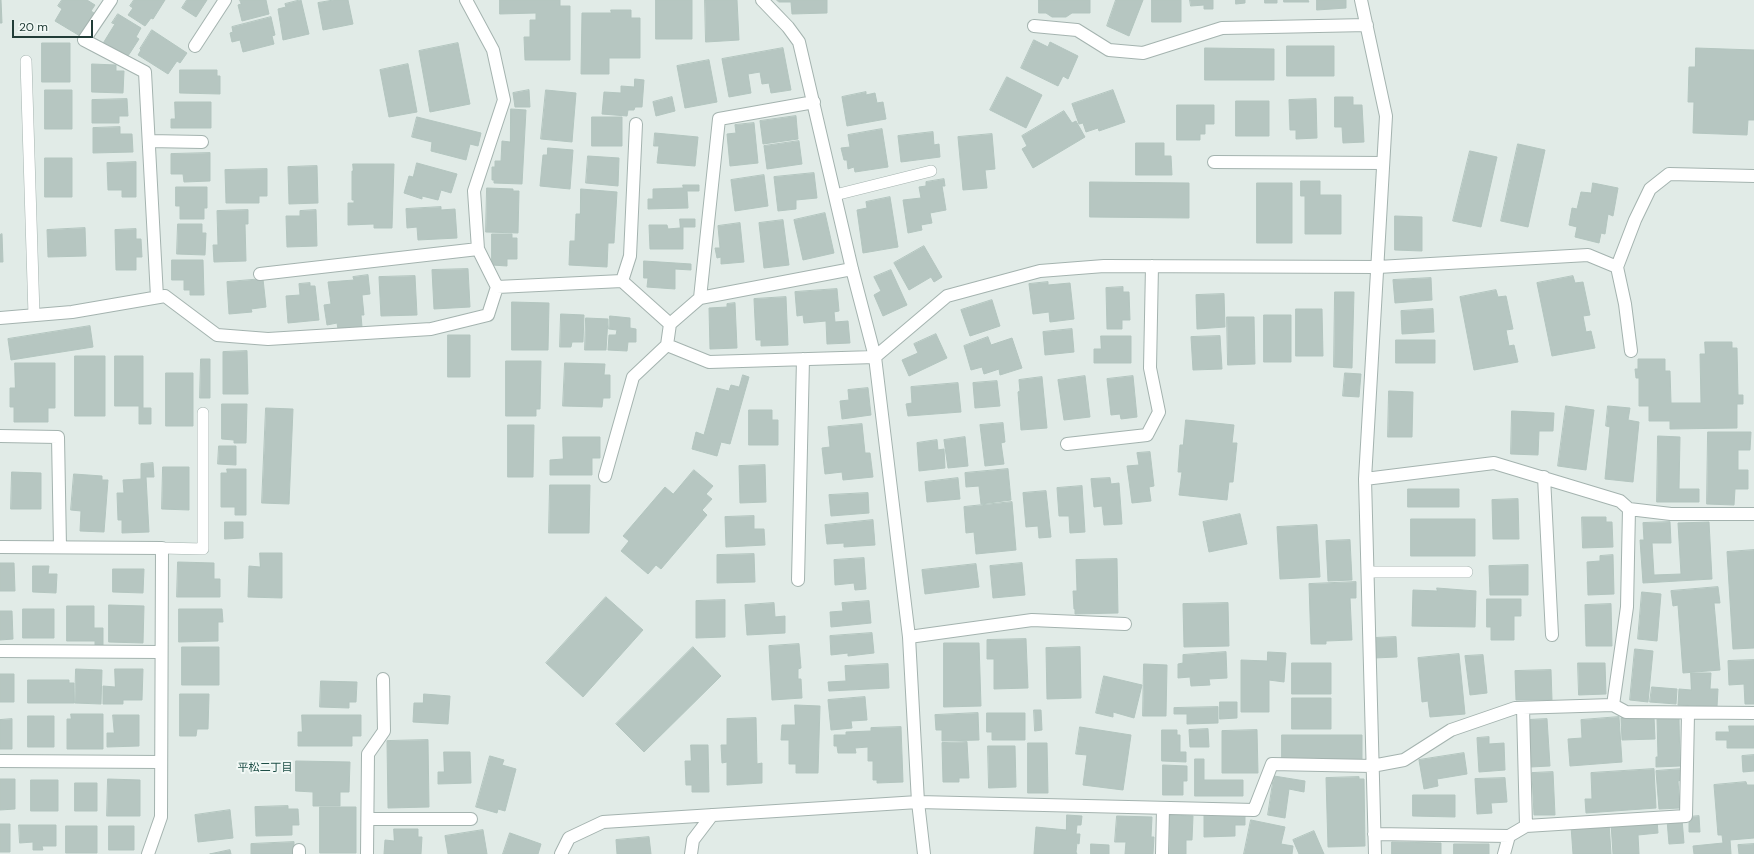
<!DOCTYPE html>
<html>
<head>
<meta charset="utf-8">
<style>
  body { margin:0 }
  #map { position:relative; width:1754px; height:854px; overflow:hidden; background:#e1ebe7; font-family:"DM Sans",sans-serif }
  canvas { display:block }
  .scale { position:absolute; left:12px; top:20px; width:81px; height:18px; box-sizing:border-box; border:2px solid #213c37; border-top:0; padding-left:5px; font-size:12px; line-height:14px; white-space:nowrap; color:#213c37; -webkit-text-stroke:3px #f1f8f5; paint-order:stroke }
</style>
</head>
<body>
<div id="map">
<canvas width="1754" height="854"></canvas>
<div class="scale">20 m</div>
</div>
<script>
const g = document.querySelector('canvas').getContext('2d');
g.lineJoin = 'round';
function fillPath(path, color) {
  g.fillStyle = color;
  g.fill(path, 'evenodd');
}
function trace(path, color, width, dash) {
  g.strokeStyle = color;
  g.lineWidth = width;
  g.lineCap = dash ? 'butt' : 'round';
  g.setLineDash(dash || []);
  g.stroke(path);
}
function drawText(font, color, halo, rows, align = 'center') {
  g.font = font + ' "DM Sans","Noto Sans JP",sans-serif';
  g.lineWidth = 4;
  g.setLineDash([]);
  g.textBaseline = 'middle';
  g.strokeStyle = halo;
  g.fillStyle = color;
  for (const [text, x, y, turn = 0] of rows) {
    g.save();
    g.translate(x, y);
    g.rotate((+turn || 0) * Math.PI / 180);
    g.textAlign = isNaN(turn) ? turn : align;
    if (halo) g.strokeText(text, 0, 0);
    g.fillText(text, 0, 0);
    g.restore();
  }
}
const building = new Path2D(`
  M0,0H1L2,23H0Z
  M62,0H87L95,5L91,11L94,13L80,36L55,21L62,9L58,6Z
  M134,0H165L153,19L151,18L145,26L128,15L133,8L130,6Z
  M187,0H207L196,17L182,8Z
  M240,0H266L269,14L242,21L238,5L241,4Z
  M301,0L309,34L283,40L278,9L286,7L285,4Z
  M334,0H348L353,24L323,30L318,3Z
  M500,0H560V6H570V60H525L524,37H530V20H536V13L500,14Z
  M656,0H692V39H656Z
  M705,0H737L739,40L706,42Z
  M777,0H827V13L792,14L791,2H779Z
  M1039,0H1090V13H1072L1066,17H1052L1046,13H1039Z
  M1116,0H1143L1129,36L1107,26Z
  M1152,0H1181V22H1152Z
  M1190,0H1213V9H1204V5L1191,6Z
  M1236,0H1245V3L1236,4Z
  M1265,0H1277V3H1265Z
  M1284,0H1308L1309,2H1284Z
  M1317,0H1346V8L1317,10Z
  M611,10H631V18H640V58H609V74H581L582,13H611Z
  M118,14L141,28L136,37L139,39L128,56L115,49L113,52L102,45L115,24L112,23Z
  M271,17L275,35L272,36L274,44L243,52L240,40L232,42L230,33L233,32L232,27Z
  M152,30L187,53L180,63L177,61L168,74L138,55L141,50L140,49Z
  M1034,40L1048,47L1050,42L1078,56L1068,79L1063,76L1058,86L1021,68Z
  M42,43H70V82H42Z
  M458,43L470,104L430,112L419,51Z
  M1287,46H1334V76H1287Z
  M783,48L791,90L771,93L769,83L762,84L760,72L748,74L751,93L729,97L722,59Z
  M1205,48L1274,49V80H1205Z
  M1696,48L1754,50V120H1748L1747,135L1693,133L1694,102H1688L1689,67H1695Z
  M709,60L717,102L685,108L677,66Z
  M92,64L116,65V71H124L123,93L92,92Z
  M408,64L417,112L389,117L380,70Z
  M180,70H217V76H220V94L180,93Z
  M1007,77L1042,95L1026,128L990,110Z
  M635,79L644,80L642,107H635L634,110H628L627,116L602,114L604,92L621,93V86L634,87Z
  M45,90H72V129H45Z
  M529,90L530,107H515L513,93Z
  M546,90L576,93L572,142L541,139Z
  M1113,90L1125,122L1099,131L1098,128L1086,132L1083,123L1079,124L1072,104Z
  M866,92V95L875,93L877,103L883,102L886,119L847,126L842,97Z
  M672,97L675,111L656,116L653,102Z
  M1335,97H1353V105H1362L1364,142L1343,143L1342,127H1335Z
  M127,99L128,116H119V123H92V100Z
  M1316,99L1317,138L1296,139V130H1290L1289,100Z
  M1236,101H1269V136H1236Z
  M175,102H211V128H171V119H175Z
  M1177,105H1214V124H1205V134H1200V140H1177Z
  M511,109L526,110L522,184L494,183V180H492V167H495V161H501L502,141L510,142Z
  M1064,111L1072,123L1076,121L1085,137L1033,168L1022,149L1027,146L1022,136Z
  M796,116L798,139L763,144L760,121Z
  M417,117L481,133L478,146L470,144L466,160L431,151L432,142L412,137Z
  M592,117H622V146H592Z
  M754,123L758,163L730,166L727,134L736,133L735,125Z
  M120,127V134H132L133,152L93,153V128Z
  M882,129L888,167L855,172L854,167L848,169L847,160H844L841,148L850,147L848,135Z
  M933,132L934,145L939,144L940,157L901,162L898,136Z
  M655,133L698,137L695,166L657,163L659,146H654Z
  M992,134L995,169L985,170L987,188L963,190L958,137Z
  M799,141L802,164L767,169L764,146Z
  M1136,143H1164V156H1171L1172,175H1136Z
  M1518,144L1545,150L1528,227L1501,221Z
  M548,148L573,150L570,189L540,186L543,155H547Z
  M1470,151L1497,157L1481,227L1453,221Z
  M210,153V181L184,182L183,174H171V154Z
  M588,156L619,158L618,186L586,183Z
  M45,158H72V197H45Z
  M136,162V197H122V190H108L107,163Z
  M417,163L457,174L451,193L441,190L438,200L422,196V199L404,193L409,176L413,177Z
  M353,164H394L392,228H374V224L348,225V203H354V200H352V171H353Z
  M317,166L318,203L289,204L288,167Z
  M267,169V196H259V203H226L225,170Z
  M814,173L817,198L796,200V209L778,211L774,177Z
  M764,175L768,206L735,211L731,180Z
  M944,179L945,186H942L946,210L930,213L932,223L921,225L922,230L908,233L903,200L921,198L919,187L926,186V182Z
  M1301,181H1320V195H1341V234H1305V196H1301Z
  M1090,182L1189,183V218L1090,217Z
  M1257,183H1292V243H1257Z
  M1593,183L1618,188L1613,216L1608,214L1605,234L1601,233L1599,243L1575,237L1577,227L1569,225L1572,208L1577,209L1581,192L1591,193Z
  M683,185H699V191H687L688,208L648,209V199H653V189L683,188Z
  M176,187H207V208H204V219H180V206H176Z
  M487,188L513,189V191H519L518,233L486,232Z
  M581,189L617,192L614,243H608L607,267L569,265L570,241H575L576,214H580Z
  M890,197L898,247L863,253L857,210L867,208L866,202Z
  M441,207V210L455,209L457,238L418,240L417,227L407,228L406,209Z
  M248,210V224H245L246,261L214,262L213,245H218L217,211Z
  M316,210L317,246L287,247L286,216H300V211Z
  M825,213L834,253L803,260L794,220Z
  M1395,216L1422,217V251L1395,250Z
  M680,219H695V227H683V249H650L649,225H667L668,229L680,228Z
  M783,220L789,265L764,268L759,223Z
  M740,223L744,262L721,264V257L717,258L715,248H720L718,226Z
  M178,224H202V233H206L205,255L177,254Z
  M85,228L86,256L48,257L47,230Z
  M136,229V239H141L142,257H136V270H116L115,230Z
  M2,234L3,262H0V235Z
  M492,234H512V238H517V259H507V266L492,265Z
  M924,246L942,277L934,282L931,277L909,290L894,263Z
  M172,260H203L204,295H190V290H184V280H172Z
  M644,261L691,264V270L675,269V289L647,287L648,278H644Z
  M468,269L470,307L434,309L432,270Z
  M891,270L907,305L883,316L874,295L881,291L874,277Z
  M368,275L370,294L362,295L364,315H361L362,327L338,329L337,323L327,325L324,305L331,304L328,282L354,280L353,277Z
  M415,276L417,315L381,316L379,277Z
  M1573,276L1575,283L1583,282L1590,315L1583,316L1586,332L1591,331L1595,348L1552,356L1537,283Z
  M1431,278L1432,300L1395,303L1393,280Z
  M263,279L266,307L251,309L252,312L229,314L227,282Z
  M1048,282V285L1070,283L1074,319L1050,322L1049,312L1033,314L1029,284Z
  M310,283V286H315L319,320L288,323L286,296L300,295L299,284Z
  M1123,287V292H1129L1130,320H1122V329H1107L1106,288Z
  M837,289L839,311L834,312L835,322L848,321L850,343L827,344L826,321L804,323L803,315L797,316L795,292Z
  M1496,290L1498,297L1506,296L1513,329L1506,330L1509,346L1514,345L1518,362L1474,370L1460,297Z
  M1335,292H1354L1352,368L1334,367Z
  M1224,294L1225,327L1197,329L1196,295Z
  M786,297L788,345L761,346V340H756L754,299Z
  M992,300L1000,326L970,336L961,310Z
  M512,302L549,303L548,350H512Z
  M735,303L737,348L710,349L709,308L727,307V304Z
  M1296,309H1322L1323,356H1296Z
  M1433,309L1434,332L1402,334L1401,311Z
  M561,314L584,315L583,342H572L571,347H560Z
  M1264,315H1291V362H1264Z
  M610,316L630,318V328L636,329V342H628L627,351L608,350L609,335H616L617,330L609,329Z
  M1227,317H1254L1255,364L1228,365Z
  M586,318L608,319L606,350H585Z
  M90,326L93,347L11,360L8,339Z
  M1072,329L1074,352L1045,355L1043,332Z
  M936,334L947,358L909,376L902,360L918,353L914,344Z
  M448,335H470V377H448Z
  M1101,336H1131V363H1094V349H1101Z
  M1220,336L1222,369L1193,370L1191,337Z
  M988,337L991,345L1012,338L1022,368L1000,375L999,369L984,374L982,367L971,370L964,346Z
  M1396,340H1435V363H1396Z
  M1705,342H1732V348H1737L1738,395H1743V404H1737V428L1670,429V421H1649V406H1639V378H1636L1635,369H1638V359H1665V371H1670L1671,403H1701L1700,354H1705Z
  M247,351L248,394H223V352Z
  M75,356H105V416H75Z
  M115,356H143V408H151V424H139V406H115Z
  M201,359H210V398H200Z
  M506,361H541L540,409H536V416H506Z
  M15,363H55V408H48V422H14V407H10V388H15Z
  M565,363L605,364L604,375H610V398H603L602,407L563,406Z
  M166,373H193V426H166Z
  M1345,373L1361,374L1359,397L1343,396Z
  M743,375L749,377L730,444L721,442L717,456L692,449L696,432L704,435L717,388L729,391L731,385L739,387Z
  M1085,376L1090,417L1064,420L1058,380Z
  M1133,376L1137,417L1121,419L1120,414L1111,415L1107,379Z
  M1042,377L1047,428L1021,430L1018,392L1020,391L1019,380Z
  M997,381L1000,406L975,408L973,383Z
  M958,383L961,412L908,416L906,404L912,403L911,387Z
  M868,388L871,415L842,419L840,401L849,400L848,390Z
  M1389,391L1413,392L1412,437H1388Z
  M222,404H247L246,443H234V440L222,439Z
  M1566,406L1594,410L1586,470L1558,466Z
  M1608,406L1630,408L1628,420L1639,422L1633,482L1605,479L1610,427L1606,426Z
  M266,408L293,409L289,504L262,503Z
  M749,410H772V420H778V445H749Z
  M1512,411L1554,413L1553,431H1539L1538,455L1511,454Z
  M1186,420L1234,425L1232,443H1237L1233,482H1229L1227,500L1179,495L1182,472H1178L1180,445H1183Z
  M1003,423L1005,442L1001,443L1004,464L985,466L980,425Z
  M862,424L865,453H870L873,477L843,480L842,472L825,474L822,448L830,447L828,427Z
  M508,425H534L533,477H508Z
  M1708,432H1751L1750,450H1738V470H1748V489H1735L1734,505L1707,504Z
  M1658,436L1680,437L1679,489H1699V502H1657Z
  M563,437H600V458H592V475H550V460L563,459Z
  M965,437L968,466L948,468L944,440Z
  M937,440L938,450L944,449L945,468L919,471L917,443Z
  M219,446H236V465L218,464Z
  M1150,452L1154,486L1149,487L1151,501L1132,503L1127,466L1139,465L1137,453Z
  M153,463L154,477H146L149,532L122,533V520H118L117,493H124L123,480L141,479V464Z
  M765,465L766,502L740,503L739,466Z
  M163,467H189V510L162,509Z
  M227,469H246V515H235V507H221V473H227Z
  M1008,469L1011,500L981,504L979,486L966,487L965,473Z
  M694,470L713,486L706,494L712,499L702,510L707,515L661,569L656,565L648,574L621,551L629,541L623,536L665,487L673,494Z
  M12,472L41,473V509H11Z
  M74,474L102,476V480H108L104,532L80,531L81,511L71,510Z
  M958,478L960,499L927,502L925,482Z
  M1110,478L1111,484L1119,483L1122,524L1104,525L1102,506L1094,507L1091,479Z
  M550,485H590L589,533H549Z
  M1082,486L1085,532L1070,533L1069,516H1059L1057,488Z
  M1408,489H1459V507H1408Z
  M1046,491L1051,537L1039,538L1038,526L1026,527L1023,493Z
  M868,493L869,513L831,516L829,495Z
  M1518,499L1519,539H1493L1492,500Z
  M1012,502L1016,550L976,554L974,532L966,533L964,507Z
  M1240,514L1247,544L1209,552L1203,522Z
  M754,516V529H764L765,545L726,547L725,517Z
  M1582,517H1606V522H1612L1613,547L1583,548Z
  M1411,519H1475V556H1411Z
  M873,520L875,545L844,547V543L827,544L825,525Z
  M225,522H243V538L225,539Z
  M1670,522L1671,543H1652L1654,575L1681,574L1678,523L1709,522L1712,579L1643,583L1640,540H1644L1643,523Z
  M1317,525L1320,577L1280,579L1277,527Z
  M1350,540L1352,580L1328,581L1326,541Z
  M1754,550V648L1733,649L1727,552Z
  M260,553H282V598L248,597L249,566L260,567Z
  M754,554L755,582L717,583V555Z
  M1613,555L1614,594L1588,595L1587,562L1600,561V556Z
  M864,558L866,589L855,590L854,583L835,585L834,560Z
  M1117,559L1118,613L1075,614V609H1074L1073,591H1077L1076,560Z
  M178,562L214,563V579H220V597H177Z
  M0,563H14L15,591H0Z
  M1022,563L1025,595L993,598L990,566Z
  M976,564L979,587L925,594L922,570Z
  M1528,565V595H1490L1489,566Z
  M33,566H49L48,574H57L56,593L33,592Z
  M113,569H144L143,593L113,592Z
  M1356,582V598H1350L1352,640L1326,641V644H1311L1309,584Z
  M1718,587L1720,603H1714L1720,670L1683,673L1678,605L1673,606L1671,591Z
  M1437,588L1476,591L1475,627L1412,626L1413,590L1437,591Z
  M1642,592L1661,594L1657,641L1638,639Z
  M606,597L643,630L583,697L546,663Z
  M1487,599H1521V616H1514V640H1491V627H1487Z
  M725,600V637L696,638V601Z
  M869,601L871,623L831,627L830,612L843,611L842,603Z
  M774,603L775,617L785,616V633L747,635L745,605Z
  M1228,603L1229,646L1184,647L1183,604Z
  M1611,604L1612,646H1586L1585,605Z
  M109,605L144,606L143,643L109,642Z
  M67,606H94V628H103V645H95V641H67Z
  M23,609H54V638H23Z
  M179,609H222L223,622H218V641L179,642Z
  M0,611H12L13,639L0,640Z
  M872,633L874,653L848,656V653L831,655L830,636Z
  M1396,637L1397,657L1374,658L1373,638Z
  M1026,639L1028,688L994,689V659H987V640Z
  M944,643H979L981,706L944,707Z
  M799,644L801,668L798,669V679H801L802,698L772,700L769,646Z
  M182,647H219V685H182Z
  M693,647L721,676L644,752L616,724Z
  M1080,647L1081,698L1047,699L1046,648Z
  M1635,649L1653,651L1648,702L1630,700Z
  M1226,652L1227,678L1209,679L1210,685L1191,686L1190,677L1178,678V664L1183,663V655Z
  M1268,652L1286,653L1284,682L1269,680V712H1241V660L1267,661Z
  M1459,654L1465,714L1430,717L1428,701L1422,702L1418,658Z
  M1483,655L1487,693L1470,695L1465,656Z
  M1754,660V704H1745L1744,684L1729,685L1728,661Z
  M1292,663H1331V694H1292Z
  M1578,663H1605L1606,694L1579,695Z
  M888,664L889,688L829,691L828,682L846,681L845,666Z
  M1144,664L1167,665L1166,716H1143Z
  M76,669L102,670L101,704L75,703Z
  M115,669H143L142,700H123V704H103V686L115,687Z
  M1551,670L1552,700H1516L1515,671Z
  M1691,673H1711L1710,689H1718L1717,707L1678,705L1679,689L1691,690Z
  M0,674H14V702H0Z
  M1104,676L1142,685L1134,718L1113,712V717L1096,713Z
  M28,680H69V683H74V703H28Z
  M321,681L357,682L356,702H349V708L320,707Z
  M1652,687L1677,689L1676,704L1650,702Z
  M180,694H209L208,729H197L196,736H180Z
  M424,694L450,696L448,724L413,722L414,703H423Z
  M865,697L867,720L851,721L852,728L831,730L828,700Z
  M1292,698H1331V729H1292Z
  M1220,702H1237V718L1220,719Z
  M795,705L820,706L818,773H796V764H789V740H781L782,725H795Z
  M1218,707V723L1187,724V714H1174V708Z
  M1034,710H1041L1042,730L1035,731Z
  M978,713L979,740L942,741V730H936L935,715Z
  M987,713H1025V740H992V732H987Z
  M71,714H103V749H67V719H71Z
  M113,715H139V746L107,747V733H114Z
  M302,715H361V736H352V746H298V732H302Z
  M28,716H54V747H28Z
  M1619,717L1622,762L1570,766L1568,739L1582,738L1581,720Z
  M1654,717L1655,739L1622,740L1621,718Z
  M756,718L757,764L762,763V783L727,785V762L722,763L721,745H727V719Z
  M1679,718L1680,766L1656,767V757H1658L1657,719Z
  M12,719V749H0V720Z
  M1547,719L1550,766L1530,767L1528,720Z
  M1729,726H1754V748H1727V740H1716V732H1729Z
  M901,727L903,782L877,783V780H873V761H868V747L855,748L856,753H838L837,746H834V735H846V732L871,731V728Z
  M1080,727L1131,735L1123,790L1083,785L1087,755L1076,754Z
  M1208,729L1209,747H1190L1189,730Z
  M1162,730H1177V735H1180V752H1186V762L1162,761Z
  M1257,730L1258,773H1222V731Z
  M1282,735H1362V760L1282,759Z
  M1489,737V744L1504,743L1505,770L1479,772L1477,738Z
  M428,740L429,807L388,808L387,741Z
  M967,742L969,778H959V782H943L942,743Z
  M1028,743H1047L1048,793H1028Z
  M691,745H708L709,792H692V785H686L685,761H691Z
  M988,746H1015L1016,787L989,788Z
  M444,752H470L471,783L438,784V772H444Z
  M1464,753L1467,774L1437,779L1438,786L1424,789L1419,760Z
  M1754,755V771L1743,772L1742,756Z
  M490,756L504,760L502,765L516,769L505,811L498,809L497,813L476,807Z
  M1195,759H1204V780H1243V796H1195Z
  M296,761L350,762L349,792H340V806H313V792L296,791Z
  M1163,765L1187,766V781H1183V795H1163Z
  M1654,769L1656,808L1586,813L1585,799H1592L1591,773Z
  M1682,769V780L1678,781L1680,808L1659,809L1656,771Z
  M1553,772L1555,815H1534L1532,773Z
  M1274,776L1305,781L1304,792L1289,789L1285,818L1268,815Z
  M1359,777V779H1364L1365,846L1328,847L1326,778Z
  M1505,778L1507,802L1491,803L1492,813L1477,814L1475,779Z
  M0,779H15V809L0,810Z
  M108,779L140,780V816H107Z
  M31,780H58V811H31Z
  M1746,782L1747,785H1754V838L1730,840L1731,854H1694L1693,846L1723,843L1722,835H1718L1714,785Z
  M75,783H97V811H75Z
  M1413,795H1455V817L1413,816Z
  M288,806V809H298L299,825H292V835L256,836L255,807Z
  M320,807H356V853H320Z
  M230,810L233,838L198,842L195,815Z
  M1245,814V825H1235V836L1204,837V815Z
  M1067,815L1082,816L1081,825H1077L1076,834H1080L1079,844L1077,843L1076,852L1077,854H1034L1036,827L1066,830Z
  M1170,815L1193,816L1192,840H1186V854H1169Z
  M1117,816L1152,817L1151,837H1154L1153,854H1125L1126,842H1115Z
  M1699,816L1700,832H1689V817Z
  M1682,819L1684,843L1669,844L1667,820Z
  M1251,820L1285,827L1281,844L1293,846L1292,854H1244Z
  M1657,820L1658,833L1638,835L1639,854H1613L1611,823Z
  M1609,823L1611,854H1573L1571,826Z
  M0,824H10V852H0Z
  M19,825H56V846H42L43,850H33V842L20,843Z
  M66,826H97V853H66Z
  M109,826H134V850H109Z
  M394,829H418V837H422L421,854H384L385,840L394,841Z
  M483,830L487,854H448L445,836Z
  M1314,831L1324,854H1299L1293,840Z
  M510,833L541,844L538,854H503Z
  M649,837L651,854H617L616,840Z
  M294,842V854H251V844Z
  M1392,842L1441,843V854H1392Z
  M1091,844L1109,845V854H1091Z
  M1454,844H1489V854H1454Z
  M1754,844V854H1739L1738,845Z
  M230,850L231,854H210Z`);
const service = new Path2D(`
  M26,61L34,315
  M835,195L931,171
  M162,548L203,549V413
  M1368,572H1467`);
const minor = new Path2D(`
  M111,0L84,40L145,72L157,297
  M466,0L493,50L504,100L474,191L478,249L497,287
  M762,0L788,27L799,42L852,269L875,357L909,637L918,802L924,854
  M1361,0L1386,116L1365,479L1375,854
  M1034,26L1077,30L1109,50L1143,53L1222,28L1367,25
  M195,46L225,0
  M149,141L202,142
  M1214,162L1383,163
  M1617,267L1625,304L1631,351
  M260,274L478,249
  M622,281L630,256L636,124
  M700,298L719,119L814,102
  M0,318L72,312L165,296L217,335L268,339L431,329L488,315L497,287L622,281L670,324L667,345L709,362L875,357L947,296L1040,271L1104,266L1378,267L1588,255L1617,267L1635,220L1650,189L1669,174L1754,176
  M670,324L700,298L852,269
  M0,436L58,437L60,547
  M1067,444L1147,435L1159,412L1150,368L1152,266
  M605,476L633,377L667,345
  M1544,477L1552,635
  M1365,479L1494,463L1620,501L1629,509L1671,514H1754
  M0,547L162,548L161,817L148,854
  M798,580L803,359
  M909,637L1032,620L1125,624
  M0,651L160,652
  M1613,705L1626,712L1754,713
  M1523,708L1526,826
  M0,761L160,762
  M369,819H471
  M1374,834L1509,836L1526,826L1686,816L1688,714
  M299,850V854
  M367,854L368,754L384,731L383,679
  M561,854L569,838L603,822L918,802L1254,810L1272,764L1372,766L1404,760L1451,730L1515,708L1613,705L1627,607L1629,509
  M691,854L693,840L712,815
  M1162,854L1163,809
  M1504,854L1509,836`);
const neighbourhoodNames = [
  ["平松二丁目",265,768]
];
fillPath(building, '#b6c6c1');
trace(building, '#b3c5bf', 1);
trace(service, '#a4b3af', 12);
trace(minor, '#a4b3af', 14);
trace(service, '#fff', 11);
trace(minor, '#fff', 12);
drawText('11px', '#1d4e46', '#f1f8f5', neighbourhoodNames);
</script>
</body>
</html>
